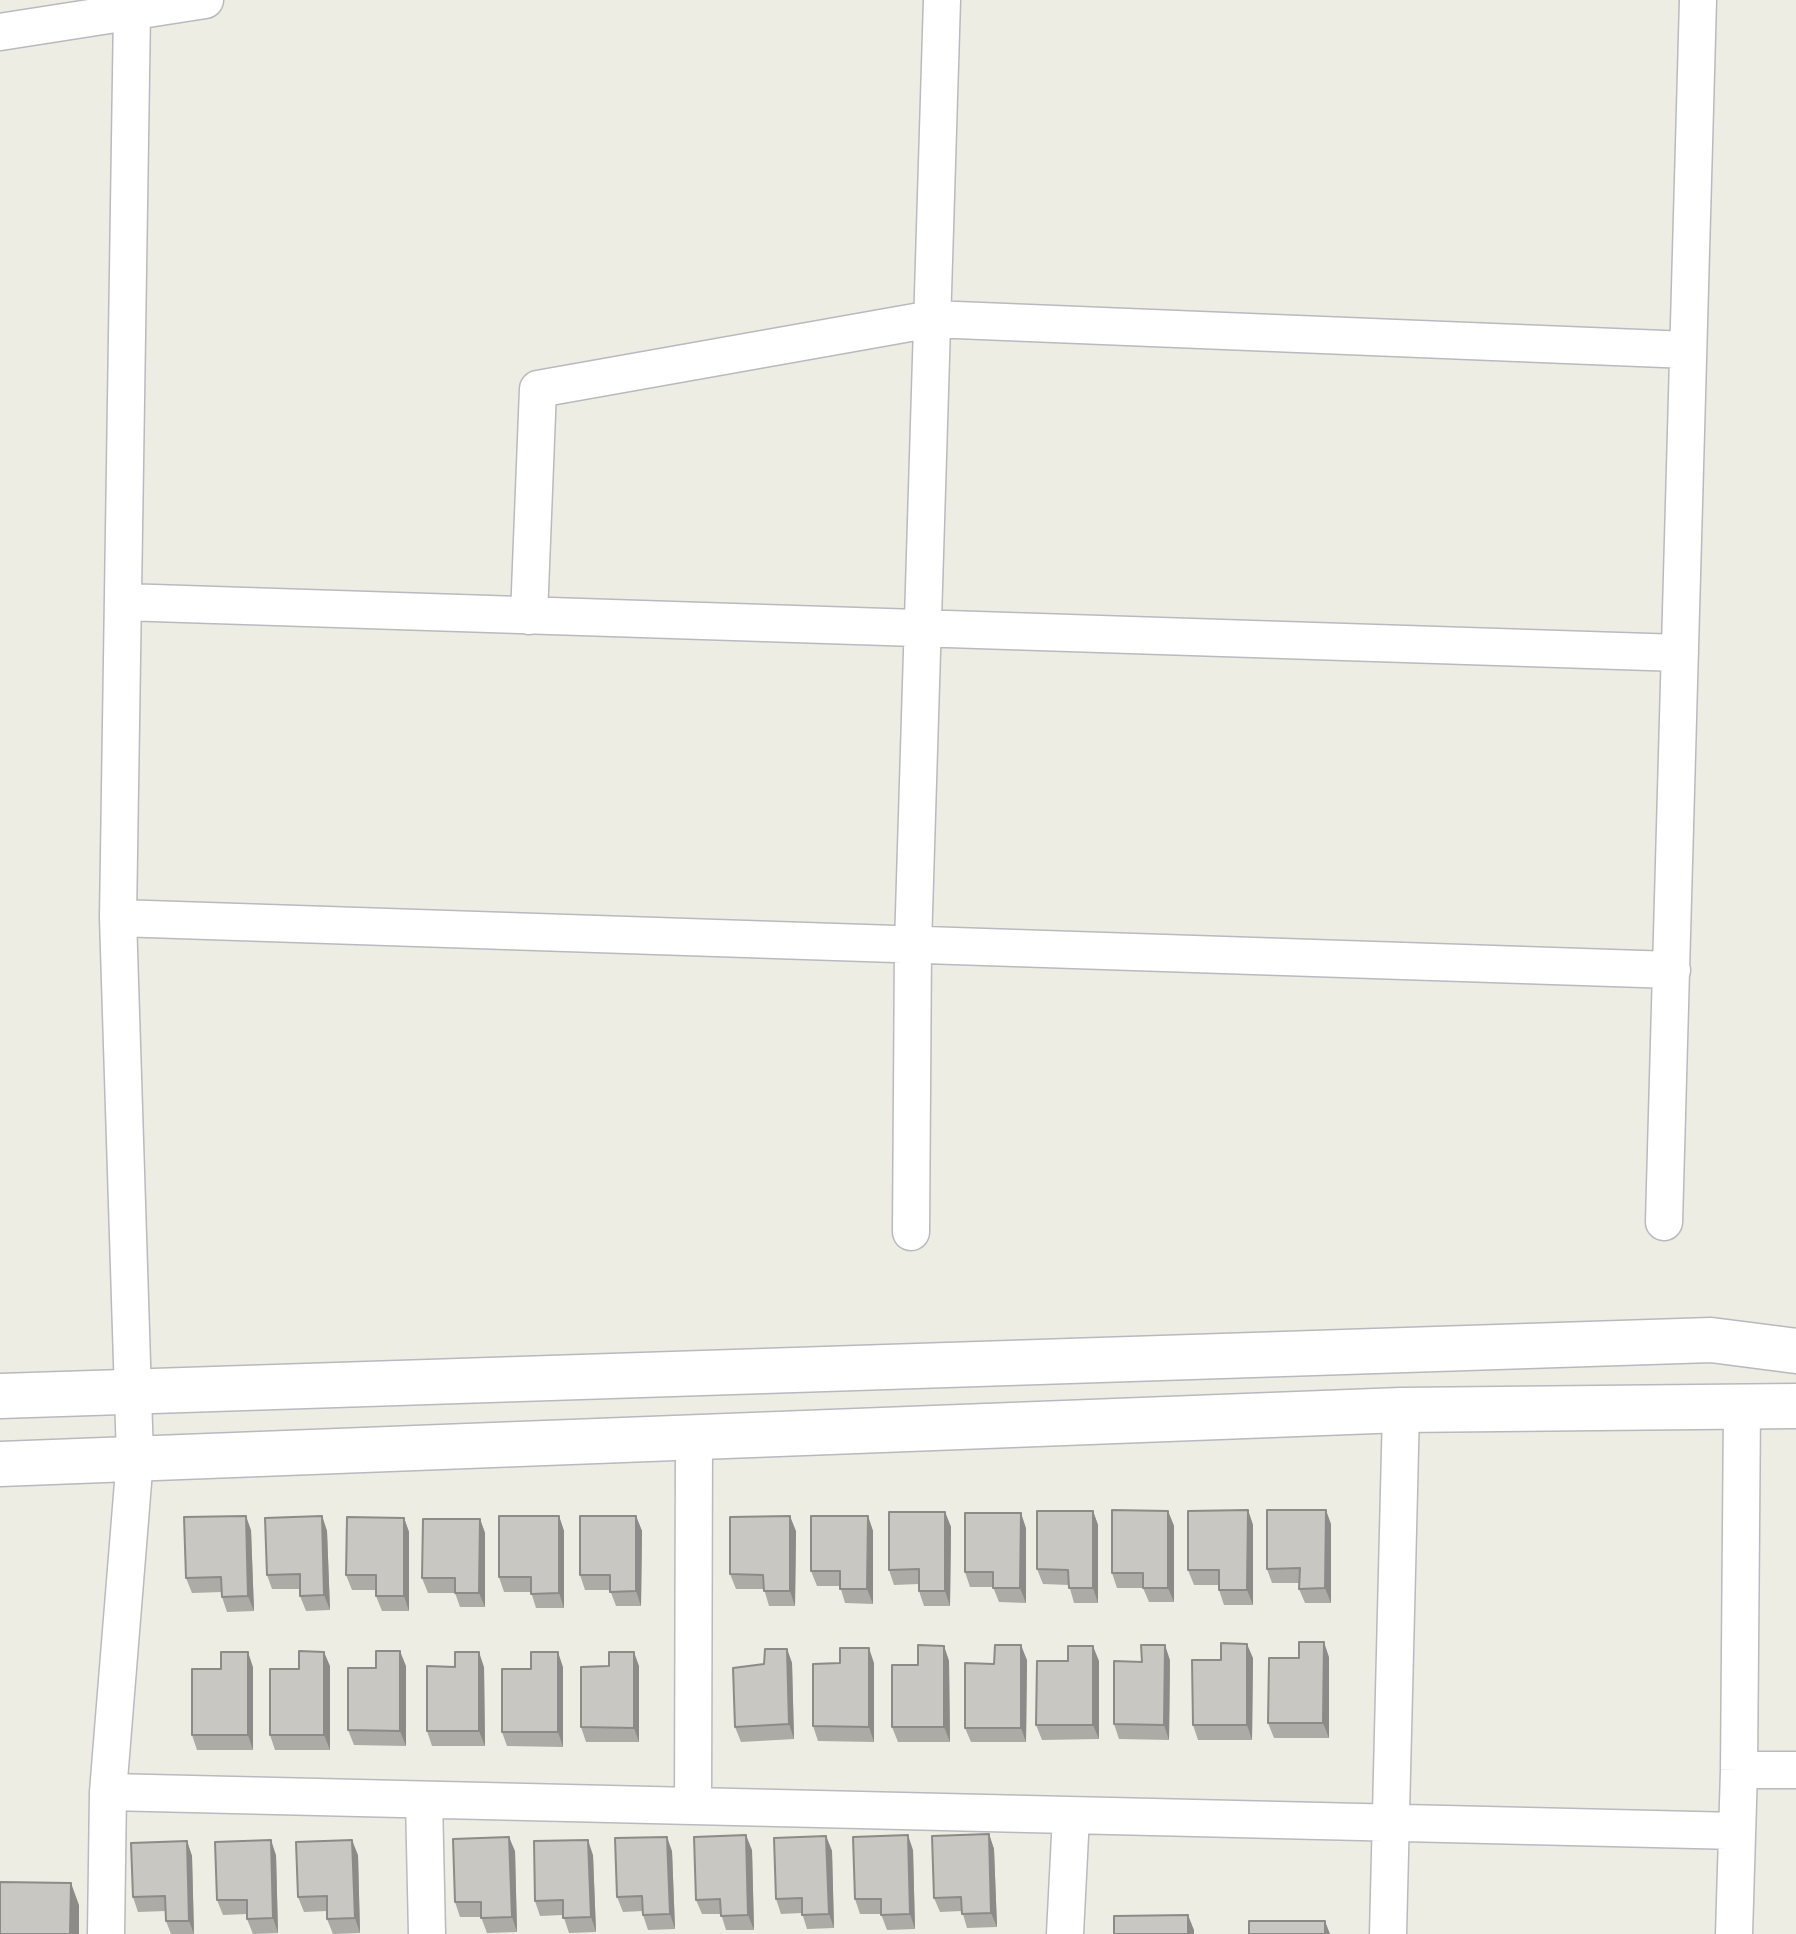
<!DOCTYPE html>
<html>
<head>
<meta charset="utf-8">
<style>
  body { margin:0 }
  canvas { display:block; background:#edede4 }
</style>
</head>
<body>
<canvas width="1796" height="1934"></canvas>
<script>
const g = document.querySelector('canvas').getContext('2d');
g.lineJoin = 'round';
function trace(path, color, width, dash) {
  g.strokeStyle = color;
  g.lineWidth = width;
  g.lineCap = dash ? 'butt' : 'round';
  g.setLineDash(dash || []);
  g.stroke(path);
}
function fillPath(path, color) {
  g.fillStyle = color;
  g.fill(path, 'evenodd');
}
const street = new Path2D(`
  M0,32L205,0
  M123,602L1680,653
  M529,616L538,389L932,319L1688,350
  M118,918L1672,970
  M1664,1222L1698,0
  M911,1232L913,945L942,0
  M1739,1770H1796
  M108,1792L1737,1831
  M424,1800L427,1934
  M693,1806L694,1436
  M106,1934L108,1792L135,1458L118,918L132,11
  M1065,1934L1071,1816
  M1388,1934L1401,1410
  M1734,1934L1739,1770L1742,1407`);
const secondary = new Path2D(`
  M0,1396L1711,1340L1796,1351
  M0,1464L1401,1410L1796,1406`);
const wall = new Path2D(`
  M1248,1510L1253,1525V1605H1224L1219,1590V1585H1194L1188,1570Z
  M1093,1511L1098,1525V1603H1074L1069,1585L1043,1584L1037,1569Z
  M1168,1511L1174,1526V1602H1149L1143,1588H1117L1112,1573Z
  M945,1512L951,1527L950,1606H924L919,1591V1584L894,1585L889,1570Z
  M322,1516L327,1531L330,1610L306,1611L300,1596V1589H272L267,1575Z
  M559,1516L564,1531V1608H536L531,1592H504L499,1577Z
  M636,1516L642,1531L641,1606H616L610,1590H585L580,1575Z
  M868,1516L873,1531V1604L845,1603L840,1586H817L811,1571Z
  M404,1518L409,1532V1611H382L376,1596V1590H352L346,1575Z
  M480,1519L485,1533V1607H460L455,1593H428L422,1578Z
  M1331,1524V1603H1305L1299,1589V1583H1272L1267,1569Z
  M1026,1528V1603L999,1602L993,1587H970L965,1572Z
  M251,1530L254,1611L227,1612L222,1597V1592L192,1593L186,1578Z
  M796,1531L795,1606H769L764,1589H736L730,1574Z
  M944,1646L949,1661L950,1742H898L892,1727L918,1665Z
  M787,1649L792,1663L794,1739L741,1742L735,1727L764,1664Z
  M1329,1657V1738H1274L1268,1723Z
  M1253,1658L1252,1740H1198L1193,1725L1221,1660Z
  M1027,1660L1026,1742H971L965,1728L994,1664Z
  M1170,1660L1169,1740L1119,1739L1114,1724L1142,1662Z
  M1099,1661V1739L1042,1740L1036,1725Z
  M874,1663V1742L818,1741L813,1726Z
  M330,1666V1750H275L270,1735Z
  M406,1666V1746L354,1745L348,1730L376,1668Z
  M639,1666V1742H586L581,1727Z
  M253,1667V1750H197L192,1735L221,1669Z
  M484,1667L485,1746H432L427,1731Z
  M563,1667V1747L507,1746L502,1732Z
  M989,1834L994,1849L997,1927L967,1928L962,1911L940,1912L934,1898Z
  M826,1836L832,1851L834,1928L807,1929L802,1913L781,1914L776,1899Z
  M187,1841L192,1856L194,1934H171L166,1921V1911L138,1912L133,1897Z
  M752,1850L754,1930H726L721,1914H702L696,1900Z
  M913,1850L915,1929L887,1930L881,1914H860L855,1899Z
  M515,1851L517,1932L487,1933L481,1917H460L455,1902Z
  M672,1851L675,1929L648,1930L643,1915V1911L623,1912L617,1897Z
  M276,1855L278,1933L253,1934L247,1919V1914L223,1915L217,1900Z
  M358,1855L360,1933L333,1934L327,1919V1911L304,1912L298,1897Z
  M593,1855L596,1932L569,1933L563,1915L540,1916L535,1901Z`);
const shadedWall = new Path2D(`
  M1248,1510L1253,1525V1605L1247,1590Z
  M1326,1510L1331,1524V1603L1325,1588Z
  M1093,1511L1098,1525V1603L1093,1588Z
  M1168,1511L1174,1526V1602L1168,1588Z
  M945,1512L951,1527L950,1606L945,1591Z
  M1021,1513L1026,1528V1603L1020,1588Z
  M246,1516L251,1530L254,1611L248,1596Z
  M322,1516L327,1531L330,1610L324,1595Z
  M559,1516L564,1531V1608L559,1593Z
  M636,1516L642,1531L641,1606L636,1591Z
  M790,1516L796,1531L795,1606L790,1591Z
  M868,1516L873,1531V1604L867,1589Z
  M404,1518L409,1532V1611L404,1596Z
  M480,1519L485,1533V1607L479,1593Z
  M1324,1642L1329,1657V1738L1323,1723Z
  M1247,1644L1253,1658L1252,1740L1247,1725Z
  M1021,1645L1027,1660L1026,1742L1021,1728Z
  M1165,1645L1170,1660L1169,1740L1164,1725Z
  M944,1646L949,1661L950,1742L944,1727Z
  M1093,1646L1099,1661V1739L1093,1725Z
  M869,1648L874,1663V1742L869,1727Z
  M787,1649L792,1663L794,1739L789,1724Z
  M400,1651L406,1666V1746L400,1731Z
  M248,1652L253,1667V1750L248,1735Z
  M324,1652L330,1666V1750L324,1735Z
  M479,1652L484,1667L485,1746L479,1731Z
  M558,1652L563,1667V1747L558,1732Z
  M634,1652L639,1666V1742L634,1728Z
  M989,1834L994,1849L997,1927L991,1913Z
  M746,1835L752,1850L754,1930L748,1915Z
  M908,1835L913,1850L915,1929L910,1914Z
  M826,1836L832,1851L834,1928L829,1914Z
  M509,1837L515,1851L517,1932L512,1917Z
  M667,1837L672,1851L675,1929L670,1914Z
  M271,1840L276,1855L278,1933L273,1918Z
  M352,1840L358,1855L360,1933L355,1918Z
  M588,1840L593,1855L596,1932L591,1917Z
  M187,1841L192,1856L194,1934L189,1921Z
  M71,1883L79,1905V1934H70Z
  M1188,1915L1194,1930V1934H1188Z
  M1325,1921L1330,1934H1325Z`);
const building = new Path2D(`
  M1112,1510L1168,1511V1588H1143V1573H1112Z
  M1248,1510L1247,1590H1219V1570H1188V1511Z
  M1267,1510H1326L1325,1588L1299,1589L1300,1568L1267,1569Z
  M1037,1511H1093V1588H1069L1068,1570L1037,1569Z
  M889,1512H945V1591H919V1569L889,1570Z
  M965,1513H1021L1020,1588H993V1572H965Z
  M246,1516L248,1596L222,1597L221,1577L186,1578L184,1517Z
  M322,1516L324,1595L300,1596V1574L267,1575L265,1518Z
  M499,1516H559V1593L531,1594V1577H499Z
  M580,1516H636V1591L610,1592V1575H580Z
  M790,1516V1591H764L763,1575L730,1574V1517Z
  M811,1516H868L867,1589H840V1571H811Z
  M347,1517L404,1518V1596H376V1575H346Z
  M423,1519H480L479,1593H455V1578H422Z
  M1299,1642H1324L1323,1723H1268L1269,1658H1299Z
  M1221,1643L1247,1644V1725H1193L1192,1660H1221Z
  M918,1645L944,1646V1727H892V1665H918Z
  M995,1645H1021V1728H965V1663L994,1664Z
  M1141,1645H1165L1164,1725L1114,1724V1661L1142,1662Z
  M1068,1646H1093V1725H1036L1037,1661H1068Z
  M840,1648H869V1727L813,1726V1664L840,1663Z
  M765,1649H787L789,1724L735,1727L733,1668L764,1664Z
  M299,1651L324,1652V1735H270V1669H299Z
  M376,1651H400V1731L348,1730V1668H376Z
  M221,1652H248V1735H192V1669H221Z
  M455,1652H479V1731H427V1666L455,1667Z
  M531,1652H558V1732H502V1669H531Z
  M609,1652H634V1728L581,1727V1667L609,1666Z
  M989,1834L991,1913L962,1914L961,1897L934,1898L932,1836Z
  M746,1835L748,1915L721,1916L720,1899L696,1900L694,1837Z
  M908,1835L910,1914L881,1915V1899H855L853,1837Z
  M826,1836L829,1914L802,1915V1898L776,1899L774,1838Z
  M509,1837L512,1917L481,1918V1902H455L453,1839Z
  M667,1837L670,1914L643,1915L642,1896L617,1897L615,1838Z
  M271,1840L273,1918L247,1919V1900H217L215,1842Z
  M352,1840L355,1918L327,1919V1896L298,1897L296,1842Z
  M588,1840L591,1917L563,1918V1900L535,1901L534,1841Z
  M187,1841L189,1921H166L165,1896L133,1897L131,1843Z
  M0,1882L71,1883L70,1934H0Z
  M1188,1915V1934H1114V1916Z
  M1249,1921H1325V1934H1249Z`);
trace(street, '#b9babf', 39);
trace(secondary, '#b8b9be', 47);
trace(street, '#fff', 36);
trace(secondary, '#fff', 44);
fillPath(wall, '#acaba6');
fillPath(shadedWall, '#8c8b87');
fillPath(building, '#c8c7c1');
trace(building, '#8c8b87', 2);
</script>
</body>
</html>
